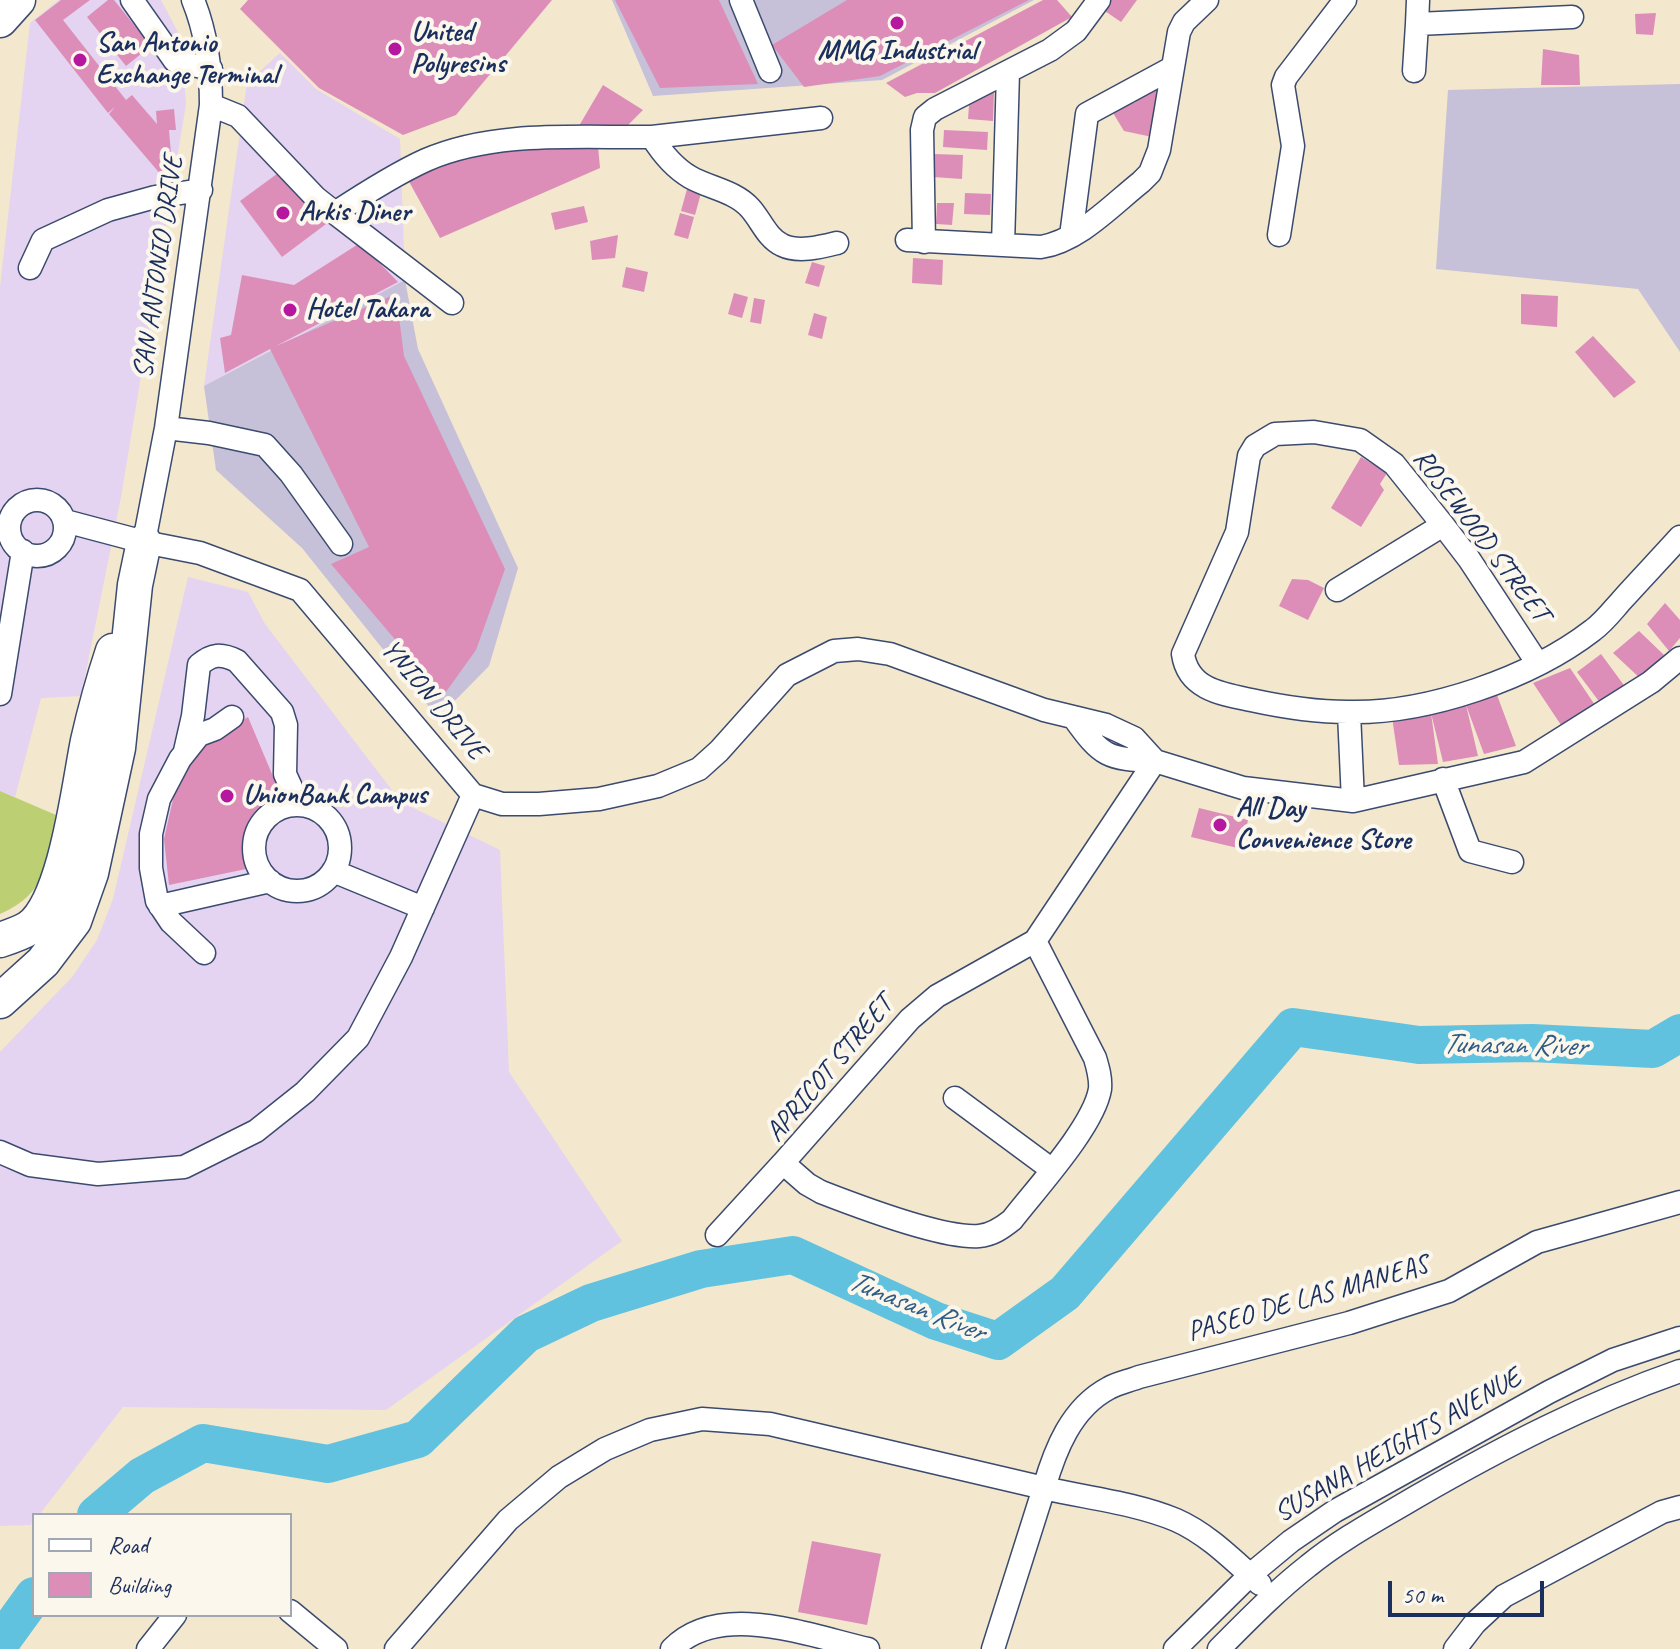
<!DOCTYPE html>
<html>
<head>
<meta charset="utf-8">
<style>
  body { margin:0 }
  #map { position:relative; width:1680px; height:1649px; overflow:hidden; background:#f3e7cd; font-family:Caveat,sans-serif }
  canvas { display:block }
  .legend { position:absolute; left:32px; top:1513px; width:260px; height:104px; box-sizing:border-box; background:#fbf7ec; border:2px solid #a1a7b3; margin:0; padding:10px 14px; list-style:none; font-size:24px; color:#1b2f5e }
  .legend li { display:flex; align-items:center; gap:16px; height:40px }
  .legend b { width:40px; border:2px solid #a1a7b3 }
  .scale { position:absolute; left:1388px; top:1581px; width:156px; height:36px; box-sizing:border-box; border:4px solid #1b2f5e; border-top:0; padding-left:10px; font-size:24px; line-height:28px; white-space:nowrap; color:#1b2f5e; -webkit-text-stroke:6px #fbf7ec; paint-order:stroke }
</style>
</head>
<body>
<div id="map">
<canvas width="1680" height="1649"></canvas>
<ul class="legend">
<li><b style="height:10px;background:#fff"></b>Road</li>
<li><b style="height:22px;background:#dc8eb9"></b>Building</li>
</ul>
<div class="scale">50 m</div>
</div>
<script>
const g = document.querySelector('canvas').getContext('2d');
g.lineJoin = 'round';
function fillPath(path, color) {
  g.fillStyle = color;
  g.fill(path, 'evenodd');
}
function trace(path, color, width, dash) {
  g.strokeStyle = color;
  g.lineWidth = width;
  g.lineCap = dash ? 'butt' : 'round';
  g.setLineDash(dash || []);
  g.stroke(path);
}
function drawText(font, color, halo, rows, align = 'center') {
  g.font = font + ' Caveat,sans-serif';
  g.lineWidth = 8;
  g.setLineDash([]);
  g.textBaseline = 'middle';
  g.strokeStyle = halo;
  g.fillStyle = color;
  for (const [text, x, y, turn = 0] of rows) {
    g.save();
    g.translate(x, y);
    g.rotate((+turn || 0) * Math.PI / 180);
    g.textAlign = isNaN(turn) ? turn : align;
    if (halo) g.strokeText(text, 0, 0);
    g.fillText(text, 0, 0);
    g.restore();
  }
}
const built = new Path2D(`
  M59,0H161L181,38L186,104L121,497L81,696L41,698L15,797L0,791V287L30,23Z
  M280,53L316,89L400,139L405,280L204,386L247,83Z
  M188,577L248,592L265,624L401,802L500,850L509,1072L622,1241L386,1410L123,1407L39,1515H34L31,1525L0,1526V1052L73,976L97,940L113,899Z`);
const industrial = new Path2D(`
  M612,0H1034L882,80L653,96Z
  M1680,84V352L1638,289L1436,269L1448,90Z
  M405,280L418,349L518,568L489,666L438,718L302,548L216,470L204,386Z`);
const green = new Path2D(`
  M0,791L56,815C46,861 49,893 0,914Z`);
const river = new Path2D(`
  M96,1515L142,1476L203,1443L328,1464L418,1439L526,1334L591,1303L701,1269L793,1255L936,1321L998,1341L1065,1293L1293,1027L1419,1045L1532,1043L1653,1049L1680,1033
  M0,1643L34,1596`);
const building = new Path2D(`
  M61,0H90L63,20L126,100L132,95L157,124L156,111L174,109L176,130H169L174,190L109,114L115,107L108,113L35,20Z
  M108,0H114L151,46L126,66L87,17Z
  M248,0H552L456,115L403,135L319,88L240,9Z
  M615,0H719L758,84L660,88Z
  M847,0H1029L880,76L804,87L772,45Z
  M1043,0H1057L1072,17L935,93H917L905,97L886,83Z
  M1104,0H1137L1121,22L1099,7Z
  M1656,13L1653,35L1636,34L1635,14Z
  M1543,49L1579,55L1580,85H1541Z
  M603,85L643,110L620,133L576,131Z
  M1151,89L1163,92L1157,138L1124,131L1110,108L1122,97L1135,103L1136,95Z
  M970,92L994,93L993,121L968,119Z
  M944,130L988,132L987,150L943,147Z
  M598,146L600,168L440,238L406,176L504,147Z
  M934,154L963,155L962,179L933,177Z
  M285,168L326,224L282,257L240,201Z
  M687,189L701,193L695,215L681,211Z
  M965,193L991,194L990,215L964,214Z
  M937,203H954L952,225L936,224Z
  M584,206L588,222L555,230L551,213Z
  M680,213L694,217L688,239L674,235Z
  M618,235L615,258L592,260L590,241Z
  M360,243L398,282L276,346L396,294L404,356L505,569L476,650L443,696L331,564L369,547L270,349L225,373L220,338L231,335L242,275L294,285Z
  M913,258L943,260L942,285L912,283Z
  M812,262L825,266L819,287L805,283Z
  M626,267L648,272L644,292L622,287Z
  M734,293L748,297L742,318L728,314Z
  M1521,294L1558,296L1557,327L1521,324Z
  M754,298L765,300L761,324L750,322Z
  M814,313L827,317L822,339L808,335Z
  M1593,336L1636,382L1614,398L1575,352Z
  M1361,457L1387,473L1380,484L1384,490L1361,527L1331,508Z
  M1292,579L1308,580L1324,588L1308,620L1279,606Z
  M1665,603L1680,620V638L1669,651L1647,624Z
  M1639,631L1664,655L1642,680L1613,653Z
  M1601,654L1626,688L1601,704L1577,672Z
  M1570,668L1597,708L1563,728L1533,683Z
  M1497,695L1516,746L1484,754L1466,705Z
  M1466,705L1478,756L1443,762L1431,713L1438,764L1399,765L1392,717Z
  M248,717L285,805L271,809L260,817L252,828L248,842L251,868L169,885L164,839L176,786L205,743Z
  M1199,808L1248,820L1242,849L1191,837Z
  M812,1541L881,1554L867,1625L798,1612Z`);
const minor = new Path2D(`
  M132,0L175,61L211,69
  M741,0L770,71
  M1418,0L1417,24L1572,17
  M1414,71L1417,24
  M211,105L238,116L316,198L335,213C364,194 395,174 426,160C495,130 578,138 652,137
  M821,118L652,137C662,153 673,167 690,177C709,188 735,191 750,208C761,220 767,238 782,245C798,253 821,247 837,243
  M335,213L452,303
  M1279,235L1293,146L1283,85L1286,77L1345,0
  M1071,236L1087,114L1172,68
  M907,240L1041,247C1079,241 1112,205 1141,182L1150,173L1159,150L1179,32L1184,22L1207,0
  M924,242L922,130L925,117L935,109L1050,50L1076,31L1099,0
  M1003,245L1008,72
  M30,268L43,240L108,210L155,197L201,190
  M166,428L209,433L265,445L291,474L341,544
  M9 528a28 28 0 1 1 56 0a28 28 0 1 1-56 0Z
  M65,521L144,542L200,553L300,590L473,795L502,804H539L599,799L658,786L699,769L719,751L787,675L834,651L858,649L890,654L1044,710L1106,725L1134,738L1155,761L1243,788L1353,801L1524,762L1651,682L1680,658
  M144,542L166,428L211,105C211,68 207,34 193,0
  M1337,590L1443,525
  M1538,664L1469,559L1443,525L1394,464L1360,440L1314,432L1275,434L1255,446L1249,456L1237,532L1183,654C1188,689 1221,694 1251,700C1283,707 1316,712 1348,712C1427,714 1531,678 1593,630C1604,622 1613,610 1622,600C1641,579 1661,558 1680,537
  M0,694L23,551
  M1349,713L1353,801
  M1074,718C1102,757 1107,759 1155,761
  M185,751L193,716L199,665C212,654 221,653 237,661L282,712L286,725L285,774L299,805
  M1443,779L1470,851L1512,862
  M254 848a43 43 0 1 1 86 0a43 43 0 1 1-86 0Z
  M333,871L423,908
  M160,906L270,881
  M1035,941L1095,1058C1098,1068 1101,1078 1100,1089C1094,1126 1036,1189 1012,1220C1002,1228 992,1235 979,1236C944,1239 857,1206 821,1192L807,1184L783,1163L910,1019L937,996L1035,941L1155,761
  M204,953L171,922L157,901L151,868V834L159,799L180,759L199,735L215,729L232,717
  M955,1098L1051,1169
  M0,1152L30,1165L98,1174L184,1167L256,1131L305,1092L358,1038L401,957L473,795
  M717,1235L783,1163
  M290,1611L336,1649
  M148,1649L175,1615
  M396,1649L508,1520L559,1477L605,1449L650,1430L702,1419L770,1424L1044,1488C1055,1450 1071,1408 1109,1388C1118,1383 1129,1381 1139,1377L1349,1323L1449,1291L1537,1242L1680,1202
  M672,1649C720,1600 810,1636 868,1649
  M993,1649L1044,1488C1087,1498 1135,1503 1176,1520C1208,1534 1234,1561 1260,1584
  M1175,1649L1250,1575L1291,1541L1335,1511L1549,1392L1613,1360L1680,1338
  M1219,1649C1248,1620 1276,1591 1308,1566C1341,1539 1379,1519 1416,1497C1501,1448 1588,1403 1680,1371
  M1455,1649L1475,1623L1504,1596L1662,1512L1680,1507`);
const highway = new Path2D(`
  M0,20L18,0
  M0,940C9,937 21,933 29,928C66,902 79,785 88,741C95,710 103,681 113,651
  M0,1001L43,962L74,921L91,873L118,748L135,585L144,542`);
const markers = [
  [897,23,8,"#b5179e"],
  [395,49,8,"#b5179e"],
  [80,60,8,"#b5179e"],
  [283,213,8,"#b5179e"],
  [290,310,8,"#b5179e"],
  [227,796,8,"#b5179e"],
  [1220,825,8,"#b5179e"]
];
const poiNames = [
  ["United",411,33],
  ["Polyresins",411,65],
  ["San Antonio",96,44],
  ["Exchange Terminal",96,76],
  ["MMG Industrial",897,52,"center"],
  ["Arkis Diner",299,213],
  ["Hotel Takara",306,310],
  ["UnionBank Campus",243,796],
  ["All Day",1236,809],
  ["Convenience Store",1236,841]
];
const streetNames = [
  ["SAN ANTONIO DRIVE",159,267,-82],
  ["ROSEWOOD STREET",1481,536,53],
  ["YNION DRIVE",433,700,50],
  ["APRICOT STREET",830,1069,-50],
  ["PASEO DE LAS MANEAS",1308,1299,-16],
  ["SUSANA HEIGHTS AVENUE",1398,1446,-30]
];
const waterNames = [
  ["Tunasan River",1514,1046,1],
  ["Tunasan River",916,1307,22]
];
fillPath(built, '#e4d3f1');
fillPath(industrial, '#c6c0d9');
fillPath(green, '#bccf72');
trace(river, '#60c2de', 38);
fillPath(building, '#dc8eb9');
trace(minor, '#3b4b6f', 25);
trace(highway, '#3b4b6f', 37);
trace(minor, '#fff', 22);
trace(highway, '#fff', 34);
for (const [x, y, r, color] of markers) {
  const dot = new Path2D();
  dot.arc(x, y, r, 0, 2 * Math.PI);
  g.fillStyle = color;
  g.fill(dot);
  trace(dot, '#fbf7ec', 3);
}
drawText('bold 28px', '#1b2f5e', '#fbf7ec', poiNames, 'left');
drawText('28px', '#1b2f5e', '#fbf7ec', streetNames);
drawText('italic 30px', '#305b84', '#fbf7ec', waterNames);
</script>
</body>
</html>
